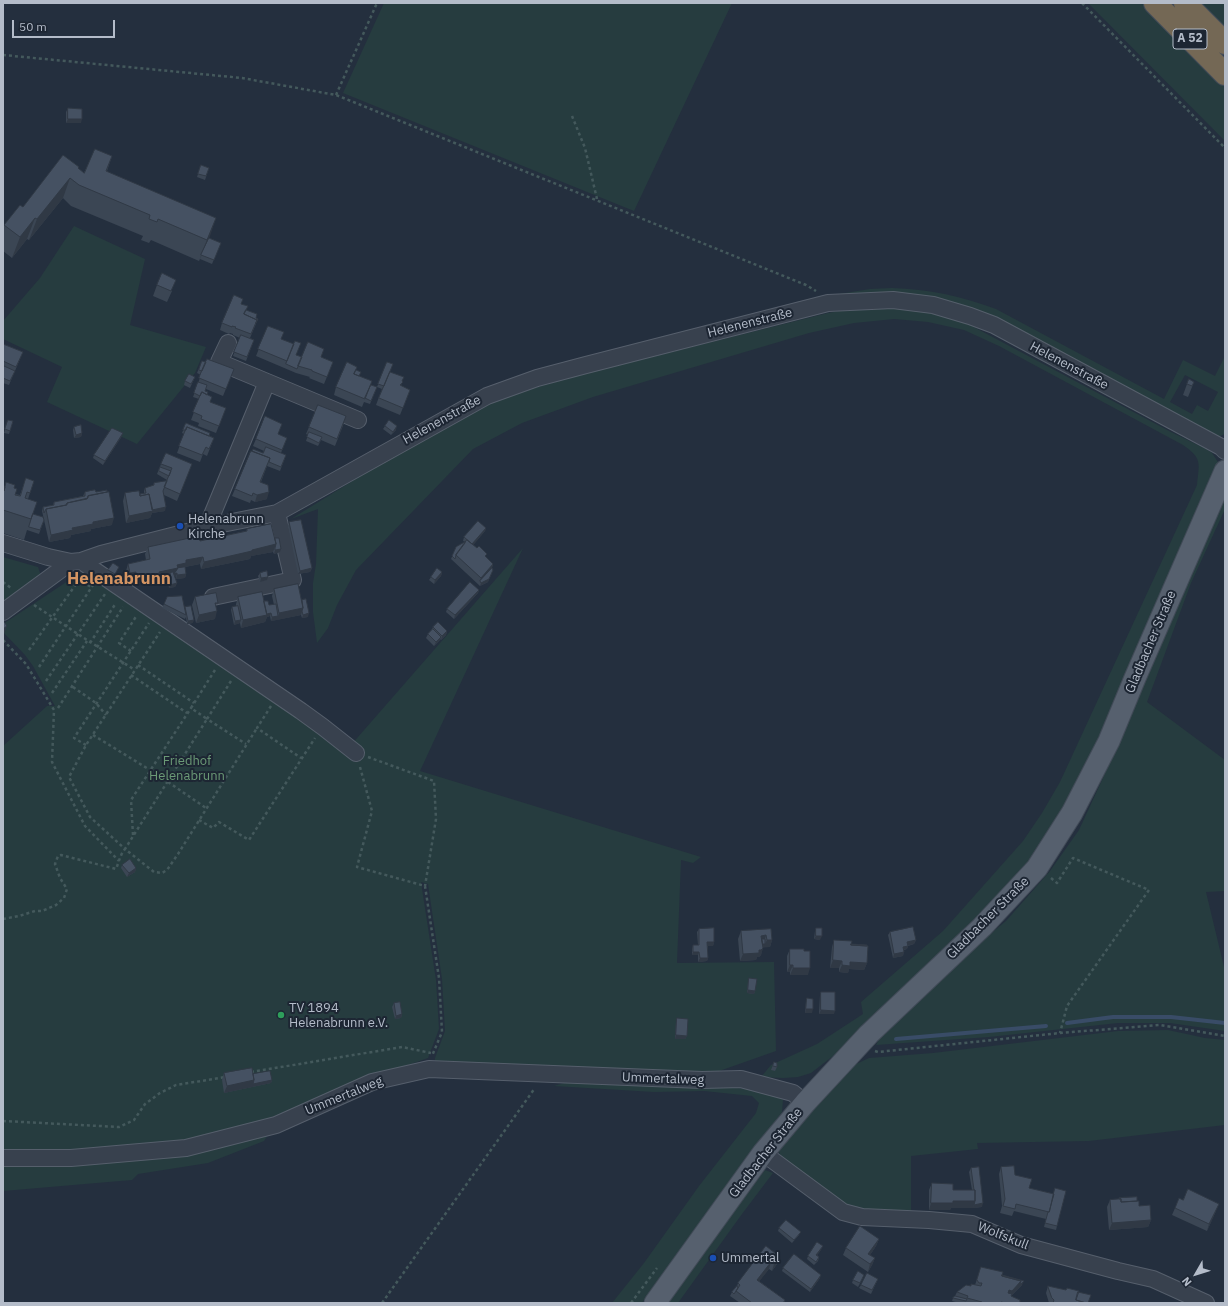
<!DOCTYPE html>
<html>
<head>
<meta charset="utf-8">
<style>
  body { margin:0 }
  #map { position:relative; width:1228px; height:1306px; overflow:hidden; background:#242f3e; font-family:"IBM Plex Sans",sans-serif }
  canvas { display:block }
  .frame { position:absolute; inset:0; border:4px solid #b4bcc9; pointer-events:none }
  .north { position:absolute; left:1176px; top:1254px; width:40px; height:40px; -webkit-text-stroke:3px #1d2633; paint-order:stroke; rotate:231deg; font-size:11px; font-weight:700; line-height:16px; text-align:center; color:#b4bcc9 }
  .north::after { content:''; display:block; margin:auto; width:14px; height:18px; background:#b4bcc9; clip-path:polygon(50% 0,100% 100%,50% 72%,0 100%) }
  .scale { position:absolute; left:12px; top:20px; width:103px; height:18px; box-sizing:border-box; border:2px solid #b4bcc9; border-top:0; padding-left:5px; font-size:12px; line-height:14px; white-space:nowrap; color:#b4bcc9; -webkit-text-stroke:3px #1d2633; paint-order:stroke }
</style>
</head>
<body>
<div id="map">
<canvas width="1228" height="1306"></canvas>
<div class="frame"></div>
<div class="north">N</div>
<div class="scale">50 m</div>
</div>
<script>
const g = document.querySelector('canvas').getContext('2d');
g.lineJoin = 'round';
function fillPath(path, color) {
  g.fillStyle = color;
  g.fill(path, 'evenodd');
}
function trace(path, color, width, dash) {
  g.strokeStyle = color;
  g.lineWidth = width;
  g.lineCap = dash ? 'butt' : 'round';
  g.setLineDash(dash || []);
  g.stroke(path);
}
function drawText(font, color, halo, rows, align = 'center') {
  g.font = font + ' "IBM Plex Sans",sans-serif';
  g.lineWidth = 4;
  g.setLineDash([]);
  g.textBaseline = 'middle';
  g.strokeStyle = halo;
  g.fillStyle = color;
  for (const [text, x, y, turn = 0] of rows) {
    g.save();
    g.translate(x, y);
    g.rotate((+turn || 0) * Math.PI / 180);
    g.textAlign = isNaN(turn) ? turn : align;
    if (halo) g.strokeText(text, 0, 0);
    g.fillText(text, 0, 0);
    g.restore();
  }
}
const green = new Path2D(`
  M384,3H732L634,211L343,93Z
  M1088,3H1145L1225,84V141Z
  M1200,3H1225V28Z
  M74,226L145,259L130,325L206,347L195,373L190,379L188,378L185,385L137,444L47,402L62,367L3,339V321L40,278Z
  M892,288C929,289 961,296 996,309L1164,399L1183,360L1215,376L1225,356V434L1220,436H1215L973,310L927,296L881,294L849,295L839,294L870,289ZM1185,375L1218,392L1208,411L1197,405L1192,414L1170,402Z
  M876,305L931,312L970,325L1171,432L1206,449L1212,453L1218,462L1214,479L1125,685L1058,824L1020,874L846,1046L811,1073L798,1077L783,1078L761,1077L771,1065L817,1044L863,1014L861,1002L943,931L1023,841L1042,813L1060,782L1197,485C1199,463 1203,459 1183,445L999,346L964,330L928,322L894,319L854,323L809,333L593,397L522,423L473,449L356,570L337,605L328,628L317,643L313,612V583L316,564L318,509L291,519L443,425L504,397L579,375L828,313Z
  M1225,488V509L1191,583L1147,702L1225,760V891L1206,892L1225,971V1031L1170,1023H1118L989,1037L876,1045L884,1030L972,949L1006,921L1050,871L1079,830L1103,778Z
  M523,548L420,771L701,857L693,863L681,860L677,963L774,962L776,1051L708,1075L435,1063V1058L445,1031L442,979L428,884L421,882L436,980L439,1029L428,1058L362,1081L275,1117L186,1141L119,1148L3,1155V746L47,706H55L33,666L25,655L3,632V624L77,575L99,568L351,745Z
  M3,557L38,567L41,576L3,605Z
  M1168,1030L1205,1038L1225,1040V1125L1089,1141L977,1143L978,1149L911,1156V1214L851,1210L782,1160L778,1149L852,1066L869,1058L933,1053L1118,1031Z
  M567,1082L760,1089L772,1093L783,1100L782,1112L642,1303H612L644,1263L699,1186L756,1113L759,1103L752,1096L704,1091L654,1092L554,1086Z
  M268,1135L264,1141L208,1163L138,1174L132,1180L3,1191V1164Z
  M765,1170L773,1173L742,1214L678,1303H664Z`);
const stream = new Path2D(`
  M1067,1023L1113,1017H1171L1225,1023
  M896,1039L1046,1026`);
const path = new Path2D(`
  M1082,3L1225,148
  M3,55L242,78L336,95L806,285L816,291
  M336,95L377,3
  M572,116L585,148L597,199
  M3,582L11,588
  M34,605L87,640L135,670
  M3,640L26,664L54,710L52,762L85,826L119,861
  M90,643L116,603
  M29,650L79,580L91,587
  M131,651L119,643L137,615
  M138,665L194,703
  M39,667L93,585
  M215,670L191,708L207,719L125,849L154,872L162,873L167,870L178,854L257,728
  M131,675L187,713
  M46,681L105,594
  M231,681L207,719L246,744
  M73,687L96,703L106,715
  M52,693L87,641
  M271,706L257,728L301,758
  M58,708L123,607
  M93,735L150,770
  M86,745L74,738L149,623
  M368,757L434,781L436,819L425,886
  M360,767L372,811L357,867L425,886L439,978L442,1032L432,1056
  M168,782L206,808
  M199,820L213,828L219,822L249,840L315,738
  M133,835L131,800L191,708
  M1051,878L1057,883L1073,858L1149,890L1067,1006L1060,1033
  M3,919L19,916L35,911H42L56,905L64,898L67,889L60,878L55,864L58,856L61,855L116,869C119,862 120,855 125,849L90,817L69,777L86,745L160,632
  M875,1051L878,1052L1060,1033L1160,1025L1225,1036
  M251,1072L402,1047L431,1053
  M3,1121L119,1127L134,1120L145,1104L160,1093L176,1085L226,1077
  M382,1303L535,1088
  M631,1303L657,1268`);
const minor = new Path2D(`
  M228,343L219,362L358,420
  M207,527L267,382
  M3,543L48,557L71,562
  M81,561L301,711L323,727L356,753
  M213,597L293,580L277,513
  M3,612L71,562L81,561L101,554L207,527L277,513L487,396L537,378L586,365L828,303L893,300L933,305L970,316L994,325L1221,447L1225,451
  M763,1153L843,1212L862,1217L929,1220L972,1224L1021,1245L1118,1271L1153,1279L1206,1303
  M3,1158H71L186,1148L276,1125L372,1082L429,1069L702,1080L741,1079L793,1093L805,1103`);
const major = new Path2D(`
  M655,1303L763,1153L805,1103L869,1034L982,927L1037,868L1072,813L1109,741L1135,678L1225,471`);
const highway = new Path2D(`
  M1155,3L1225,74
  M1185,3L1225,43`);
const wall = new Path2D(`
  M68,108L81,123H66V112Z
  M112,156L107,171L209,238L221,243L212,264L200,259L199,261L151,240L149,243L141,240L143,236L71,206L63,198L29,240L27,239L12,258L3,251V227L4,225L23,207L78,168L84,173Z
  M201,165L209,168L205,180L197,177Z
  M157,285L172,291L167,302L153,296Z
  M242,304L246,310L256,318L258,319L250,338L254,340L246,361L233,356L240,338L233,335V334L230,333L229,334L220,330L222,323Z
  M268,326L281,339L296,355L302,357H321L333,362L324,384L309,378L310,377L296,373L256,356Z
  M3,344L23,352L9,385L3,383Z
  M202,361L234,369L223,396L206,389L205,391L210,402L223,415L216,433L198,426L199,423L191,420L199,399L193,397L201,375L197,373Z
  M387,362L390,372L402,381L401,386L410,390L400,415L376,405L382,389L377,387Z
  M356,370L359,376L371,385L377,387L370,404L364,402L362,407L334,395L336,387Z
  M195,377L190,388L184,385L185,381Z
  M1194,382L1188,397L1183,395L1187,384Z
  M8,420L13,421L9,434L4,433Z
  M186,423L214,438L207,456L203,454L200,462L177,453L184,434L182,433Z
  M344,423L335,446L321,440L318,446L306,441L308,435L306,434L309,427Z
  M385,426L396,430L391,435L383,429Z
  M74,427L82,433L81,437L74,438L73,430Z
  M278,434L287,438L281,453L286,455L280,471L267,466L261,482L267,499L255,502L251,500L250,503L232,496L235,489L263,453L264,451L253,446L256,439Z
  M122,436L103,465L93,458L94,455Z
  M161,464L189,471L177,501L164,495L165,511L152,513L150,518L126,523L123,501L125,493L140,494L144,493V491L145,488L153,486L154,483L167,481V480L157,474Z
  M26,478L34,481L28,499L33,514L44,520L39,534L27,530L24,540L3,533V486L5,487L6,482L14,488L15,494L20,495Z
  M85,492H96L112,525L91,529V531L71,535L70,538L49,542L42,511L43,507L53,505L54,502L83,496Z
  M289,522L312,568L310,572L298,574L288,526Z
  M486,528L485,531L473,545L493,564L488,582L480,586L451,559L456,547L465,542L463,541L464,537Z
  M247,529L275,538L280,552L274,554L273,552L251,556L250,559L201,569L200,564L185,567L186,574L185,578L176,579V577H175L177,583L175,587L169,588L168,582L169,579V577L163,583L152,585L151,581L134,585L133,579L128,580L126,571L128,564L146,560L145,554L148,547L200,541L246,531Z
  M108,570L117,571L113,577L107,573Z
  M442,572L441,576L434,584L429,580L431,577Z
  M260,573L267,580L260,582L258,576Z
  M274,589L302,600L308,617L302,618L301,615L271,621L270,616L267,617L265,622L241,628L240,623L234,625L231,610L232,607L236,606V604L238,597L264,601L269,605H274L272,596Z
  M479,590L478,593L454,619L446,612L447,609Z
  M195,597L216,608L215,619L196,623L192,605Z
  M164,604L185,609V607L193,623L187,624L186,617L185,619L162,608Z
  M433,627L447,631L446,635L441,640L440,639V640L434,646L426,638L428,634L432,629Z
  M122,865L136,868L135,872L127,877L121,868Z
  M816,928L820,940L814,939L815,931Z
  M699,929L714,942L713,946H708V958L707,961L698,962V955H692V949L693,945H698L697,932Z
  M771,929L772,940L770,947H763L761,955L759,957H757L756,960L740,961L738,939L741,931Z
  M890,932L916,940L914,944L908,946L907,949L904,950L903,956L893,958L888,935Z
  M834,940L851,944L867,963L864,970L849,969L848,973L839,972V968H830L832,947Z
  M790,949L804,951L808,975H790V972H787V956Z
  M749,978L755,991L754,994L747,993L748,982Z
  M821,992L834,1014H819L820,995Z
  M807,998L812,1013H805L806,1002Z
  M394,1003L402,1014L401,1018L395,1019L392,1007Z
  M677,1018L687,1036L685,1039H675L676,1022Z
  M774,1062L777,1067L775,1071L771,1070Z
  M224,1073L253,1074L272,1080L271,1083L224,1093L222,1080Z
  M1001,1167L1015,1175L1029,1188L1053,1194L1057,1226L1056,1230L1044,1227L1046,1219L1014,1211L1012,1216L1000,1213L1002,1206L999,1174Z
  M971,1168L982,1207L973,1208H951L950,1210H929V1190L932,1183L953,1190H972L969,1172Z
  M1119,1198L1137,1201L1139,1206L1151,1220L1148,1227L1109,1230L1107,1207L1110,1200L1119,1199Z
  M1183,1200L1216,1211L1207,1231L1172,1215L1175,1208Z
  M779,1228L799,1235L792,1243L778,1231Z
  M879,1239L876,1246L870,1255L875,1258L872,1265L868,1272L843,1255L846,1248Z
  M766,1246L777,1264L772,1271L769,1269L759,1281L785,1300L784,1303H740L730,1296L732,1292L737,1286L738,1283Z
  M821,1250L817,1255L819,1257L818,1261L814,1265L807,1259L808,1256Z
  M981,1267L1022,1285L1011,1296L1020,1303H959L952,1301L953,1298L955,1296L957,1292L971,1286L975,1285Z
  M783,1268L820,1278L810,1292L782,1271Z
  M863,1278L858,1287L852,1283L853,1280Z
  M878,1279L871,1294L859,1288L861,1285Z
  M1048,1286L1065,1290L1078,1292L1088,1303H1049L1046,1293Z`);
const shadedWall = new Path2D(`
  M68,119H82L81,123H66Z
  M70,178L63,198L29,240L37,219Z
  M35,218L27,239L12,258L20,237Z
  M216,218L209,239L199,261L207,240Z
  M397,426L396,430L391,435Z
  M82,433L81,437L74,438L76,435Z
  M123,433L122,436L103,465L105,461Z
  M269,492L267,499L255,502L257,495Z
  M166,507L165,511L152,513L150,518L126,523L129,516Z
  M114,518L112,525L91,529V531L71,535L70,538L49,542L51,535L93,522Z
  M486,528L485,531L471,548L472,544Z
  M276,544L273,552L251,556L250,559L201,569L204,562Z
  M281,549L280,552L274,554L275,550Z
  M203,557L200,564L185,567L177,573L176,577H173L170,573L169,577L163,583L152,585L155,578L159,572L177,565L186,560Z
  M493,564L490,572L480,581L481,578Z
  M312,568L310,572L298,574L300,571Z
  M136,572L133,579L128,580L130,573Z
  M442,572L441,576L434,584L435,580Z
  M492,573L488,582L480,586L481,583Z
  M154,574L151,581L134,585L136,578Z
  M186,574L185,578L176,579L177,575Z
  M268,577L267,580L260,582L261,578Z
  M177,583L175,587L169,588L170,585Z
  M479,590L478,593L454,619L455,615Z
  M303,608L301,615L277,620L279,613Z
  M217,611L215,619L196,623L199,615Z
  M271,613L270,616L267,617L265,622L241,628L243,620Z
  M309,613L308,617L302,618L303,615Z
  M278,616L277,620L271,621L272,617Z
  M194,620L193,623L187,624L188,621Z
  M241,620L240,623L234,625L235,621Z
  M7,626L3,637V629Z
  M447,631L446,635L441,640L442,636Z
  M441,637L440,640L434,646L436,642Z
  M136,868L135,872L127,877L129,873Z
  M766,935L764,942H760L761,936Z
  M816,936H822L820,940L814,939Z
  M767,940H772L770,947L759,948L761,944H765Z
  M916,940L914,944L906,946L907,942Z
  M707,942H714L713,946H706Z
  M908,946L907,949L902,950L903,947Z
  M763,948L761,955L759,957H757L756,960L740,961L743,954L759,950Z
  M693,952H699L698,955H692Z
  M904,952L903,956L893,958L894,954Z
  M700,958H708L707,961L698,962Z
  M833,960L842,961L839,968H830Z
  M850,962L867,963L864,970L849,969L848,973L839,972L842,965Z
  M790,965H793L790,972H787Z
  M793,968H810L808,975H790Z
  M748,990L755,991L754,994L747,993Z
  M806,1009H813L812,1013H805Z
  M821,1010L835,1011L834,1014H819Z
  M402,1014L401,1018L395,1019L396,1016Z
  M676,1035L687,1036L685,1039H675Z
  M254,1080H272L271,1083L224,1093L227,1086Z
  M953,1201H975L973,1208H951L950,1210H929L931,1203Z
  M983,1203L982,1207L973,1208L974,1205Z
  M1219,1204L1216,1211L1207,1231L1209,1224Z
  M1151,1220L1148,1227L1109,1230L1112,1223Z
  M879,1239L876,1246L866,1261L868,1254Z
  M823,1246L821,1250L815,1258L816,1255Z
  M780,1257L777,1264L772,1271L774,1264Z
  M875,1258L872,1265L868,1272L870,1264Z
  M771,1262L769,1269L755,1287L757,1280Z
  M821,1275L820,1278L810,1292L811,1289Z
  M1021,1281H1024L1022,1285L1009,1298H1006L1009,1290Z`);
const building = new Path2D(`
  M68,108L82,109V119H68Z
  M95,149L112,156L106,171L216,218L207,240L158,219L157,222L149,219L150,215L79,185L70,178L37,219L35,218L20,237L4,225L20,205L23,207L63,155L79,167L78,168L84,173Z
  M201,165L209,168L206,176L198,174Z
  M209,238L221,243L214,260L201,255Z
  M162,273L176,280L171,291L157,285Z
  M234,295L243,299L241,304L248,306L244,314L257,320L251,334L235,328L236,327L232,326V327L222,323Z
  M246,310L257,314L256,318L258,319L256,323L257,320L244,314Z
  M268,326L284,332L281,339L294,344L287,361L258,349Z
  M241,335L254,340L247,357L234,352Z
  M295,341L301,343L296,355L302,357L297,369L286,364Z
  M308,342L324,349L321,357L333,362L327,377L312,371V370L298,366Z
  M3,344L23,352L16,367L3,361Z
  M207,359L234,369L226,389L199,378Z
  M202,361L206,362L202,371L199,370Z
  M347,362L357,367L354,374L372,381L365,399L336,387Z
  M387,362L393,364L384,386L378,384Z
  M4,366L15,371L10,381L3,378V367Z
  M356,370L361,372L359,376L354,374Z
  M390,372L404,377L402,381L403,382L400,385L410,390L403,408L379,398Z
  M189,374L195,377L191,384L185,381Z
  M1189,379L1194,382L1192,386L1187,384Z
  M198,382L207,385L205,391L208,392L207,395L202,392L200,396L194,393Z
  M371,385L377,387L371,401L365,398Z
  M202,392L212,397L210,402L226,408L219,426L201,419L202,416L193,412Z
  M318,405L346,416L337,439L309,427Z
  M265,416L282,424L278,434L287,438L282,450L256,439Z
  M8,420L13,421L10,431L5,429Z
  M389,420L397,426L393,432L385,426Z
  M186,423L210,433L209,436L187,427L186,430H183Z
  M81,425L82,433L76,435L74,427Z
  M187,427L214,438L209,449L206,447L202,455L179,446Z
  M112,428L123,433L105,461L94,455Z
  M309,432L322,437L319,443L307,437Z
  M266,447L286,455L281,467L269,462L270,458L252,451L253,449L263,453Z
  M251,451L270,458L260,482L268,485L269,492L257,495L253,493L252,496L235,489Z
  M166,453L192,464L180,494L164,487L172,468L161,464Z
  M160,467L171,471L169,476L159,471Z
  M26,478L34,481L30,493L27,492L25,498L37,502L31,519L3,510V486L5,487L4,491L6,482L15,485L14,488L17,489L15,495L20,496Z
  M167,481L163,491L166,507L152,510L149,494L140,496V494L146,493L145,488L154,485V483Z
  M95,490L96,492L107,490V492L88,496L87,499L67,503L66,505L46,509L44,513L43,507L54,505V502L85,496V492Z
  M139,491L140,496L149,494L153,511L129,516L125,493Z
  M109,492L114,518L93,522V524L72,528L73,530L51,535L46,509L67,505V503L88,498V496Z
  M33,514L43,517L44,520L40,530L29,527Z
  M301,520L312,568L300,571L289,522Z
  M478,521L486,528L472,544L464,537Z
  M271,524L276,544L252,550V551L204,562L203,557L186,560V563L177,565L178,568L159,572L160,577L155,578L154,574L136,578V572L130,573L128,564L150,559L148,547L199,536L200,541L247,531V529Z
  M275,538H279L281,549L275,550V548L276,544Z
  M467,540L477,548L479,546L487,554L485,556L493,564L481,578L456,555Z
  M465,542V543L456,555L455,559L452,556L456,547Z
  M113,563L119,567L115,574L108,570Z
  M185,567L186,574L177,575V573L174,574L178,568Z
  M437,568L442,572L435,580L431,577Z
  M492,568L493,570L489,579L481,583L480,581Z
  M267,571L268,577L261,578L260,573Z
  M173,572L177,583L170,585L169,579L171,578L170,573Z
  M170,573L164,579L159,580L160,577V576Z
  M470,582L479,590L455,615L447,609Z
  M298,584L303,608L279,613L274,589Z
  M262,592L267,615L243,620L238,597Z
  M216,593L218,603H215L217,611L199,615L195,597Z
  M182,596L186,615L164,604L167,597Z
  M306,599L309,613L303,615L302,611L303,608L302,600Z
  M264,601H268L269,605L276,604L278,616L272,617L271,613L267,614Z
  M191,606L194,620L188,621L185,607Z
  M238,606L241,620L235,621L232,607Z
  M3,620L7,626L3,629Z
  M438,622L447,631L442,636L433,627Z
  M433,629L441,637L436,642L428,634Z
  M130,859L136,868L129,873L122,865Z
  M913,927L916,940L907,942L908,946L903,947L904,952L894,954L890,932Z
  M714,928V942H707L708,958H700L699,952H693V945H699V929Z
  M816,928H822V936H816Z
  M771,929L772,940H767L766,935L761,936L763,948L761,950H759V953L743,954L741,931Z
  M762,939H765V944H763Z
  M834,940L852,941L851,945L868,946L867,963L850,962V966L842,965V961L833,960Z
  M851,944L867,945V946L851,945Z
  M790,949H804V951H810V968H793V965H790Z
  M749,978L757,979L755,991L748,990Z
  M821,992H835V1011L821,1010Z
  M807,998L813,999V1009H806Z
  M400,1002L402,1014L396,1016L394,1003Z
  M677,1018L688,1019L687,1036L676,1035Z
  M774,1062L777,1063V1067L773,1066Z
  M252,1068L254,1080L227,1086L224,1073Z
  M270,1071L272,1080L253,1084L254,1080L253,1074Z
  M1014,1166L1015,1175L1032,1179L1029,1188L1054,1194L1049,1212L1016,1204L1015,1209L1003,1206L1005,1199L1001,1167Z
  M979,1167L983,1203L974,1205L975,1201V1190H974L971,1168Z
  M932,1183L953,1184V1190H975V1201H953V1203H931Z
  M1055,1188L1066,1191L1057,1226L1045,1223L1048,1212H1049Z
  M1188,1189L1219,1204L1209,1224L1175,1208L1179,1198L1183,1200Z
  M1137,1197V1201L1121,1202V1199H1119V1198Z
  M1121,1199V1202L1139,1201V1206L1150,1205L1151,1220L1112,1223L1110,1200Z
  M786,1220L801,1232L794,1240L779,1228Z
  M860,1226L879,1239L868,1254L875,1258L870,1264L846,1248Z
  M817,1242L823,1246L816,1255L819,1257L816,1262L808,1256Z
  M766,1246L780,1257L774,1264L771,1262L757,1280L785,1300L783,1303H752L736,1291L740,1285L738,1283Z
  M794,1254L821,1275L811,1289L783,1268Z
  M981,1267L1003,1272L1002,1276L1021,1281L1012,1291L1009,1290L1008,1293L1012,1294L1011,1296L1020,1300V1303H1005L1001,1302L1000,1303H981L982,1302L967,1298L968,1296L957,1292L966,1285L971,1286V1284L981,1286L982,1283H979L977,1280Z
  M858,1271L864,1275L860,1283L853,1280Z
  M867,1273L878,1279L872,1290L861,1285Z
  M1002,1275L1024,1281L1020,1285L1021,1281L1002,1276Z
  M737,1286L738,1288L734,1294L732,1292Z
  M1048,1286L1066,1290L1067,1288L1079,1291L1076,1300L1086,1303H1053L1054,1300L1052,1298Z
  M1078,1292L1091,1295L1088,1303H1086L1076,1300Z
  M955,1296L967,1299L966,1301L953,1298Z`);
const markers = [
  [180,526,4,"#1a4fb4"],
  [281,1015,4,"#2e9e5b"],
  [713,1258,4,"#1a4fb4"]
];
const shields = [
  [1190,39,34]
];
const shieldNames = [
  ["A 52",1190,39]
];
const streetNames = [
  ["Helenenstraße",750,323,-14],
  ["Helenenstraße",1069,366,28],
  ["Helenenstraße",442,420,-29],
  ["Gladbacher Straße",1151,642,-67],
  ["Gladbacher Straße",988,918,-45],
  ["Ummertalweg",663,1079,2],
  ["Ummertalweg",344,1096,-22],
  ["Gladbacher Straße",766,1153,-52],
  ["Wolfskull",1003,1236,22]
];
const poiNames = [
  ["Helenabrunn",188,519],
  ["Kirche",188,534],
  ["TV 1894",289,1008],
  ["Helenabrunn e.V.",289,1023],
  ["Ummertal",721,1258]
];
const parkNames = [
  ["Friedhof",187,761],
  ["Helenabrunn",187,776]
];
const districtNames = [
  ["Helenabrunn",119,579]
];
fillPath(green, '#263c3f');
trace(stream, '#394c67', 4);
trace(minor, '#565f6c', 18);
trace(major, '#414a57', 23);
trace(highway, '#434c59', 24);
trace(path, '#44595c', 2.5, [3, 3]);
trace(minor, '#38414e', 16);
trace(major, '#56606e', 21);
trace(highway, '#746855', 22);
fillPath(wall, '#3b4654');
fillPath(shadedWall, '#303945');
fillPath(building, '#455162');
trace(building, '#303945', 1);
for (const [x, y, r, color] of markers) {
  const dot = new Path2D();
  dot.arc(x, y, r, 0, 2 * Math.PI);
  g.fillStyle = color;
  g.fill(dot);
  trace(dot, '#1d2633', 1.5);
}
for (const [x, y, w] of shields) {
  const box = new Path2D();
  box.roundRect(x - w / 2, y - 10, w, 20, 3);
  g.fillStyle = '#1d2633';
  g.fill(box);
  trace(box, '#b4bcc9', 1);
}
drawText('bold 12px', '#b4bcc9', null, shieldNames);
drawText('13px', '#b4bcc9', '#1d2633', streetNames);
drawText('13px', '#b4bcc9', '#1d2633', poiNames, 'left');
drawText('13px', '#6b9a76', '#1d2633', parkNames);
drawText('bold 17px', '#d59563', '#1d2633', districtNames);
</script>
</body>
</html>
